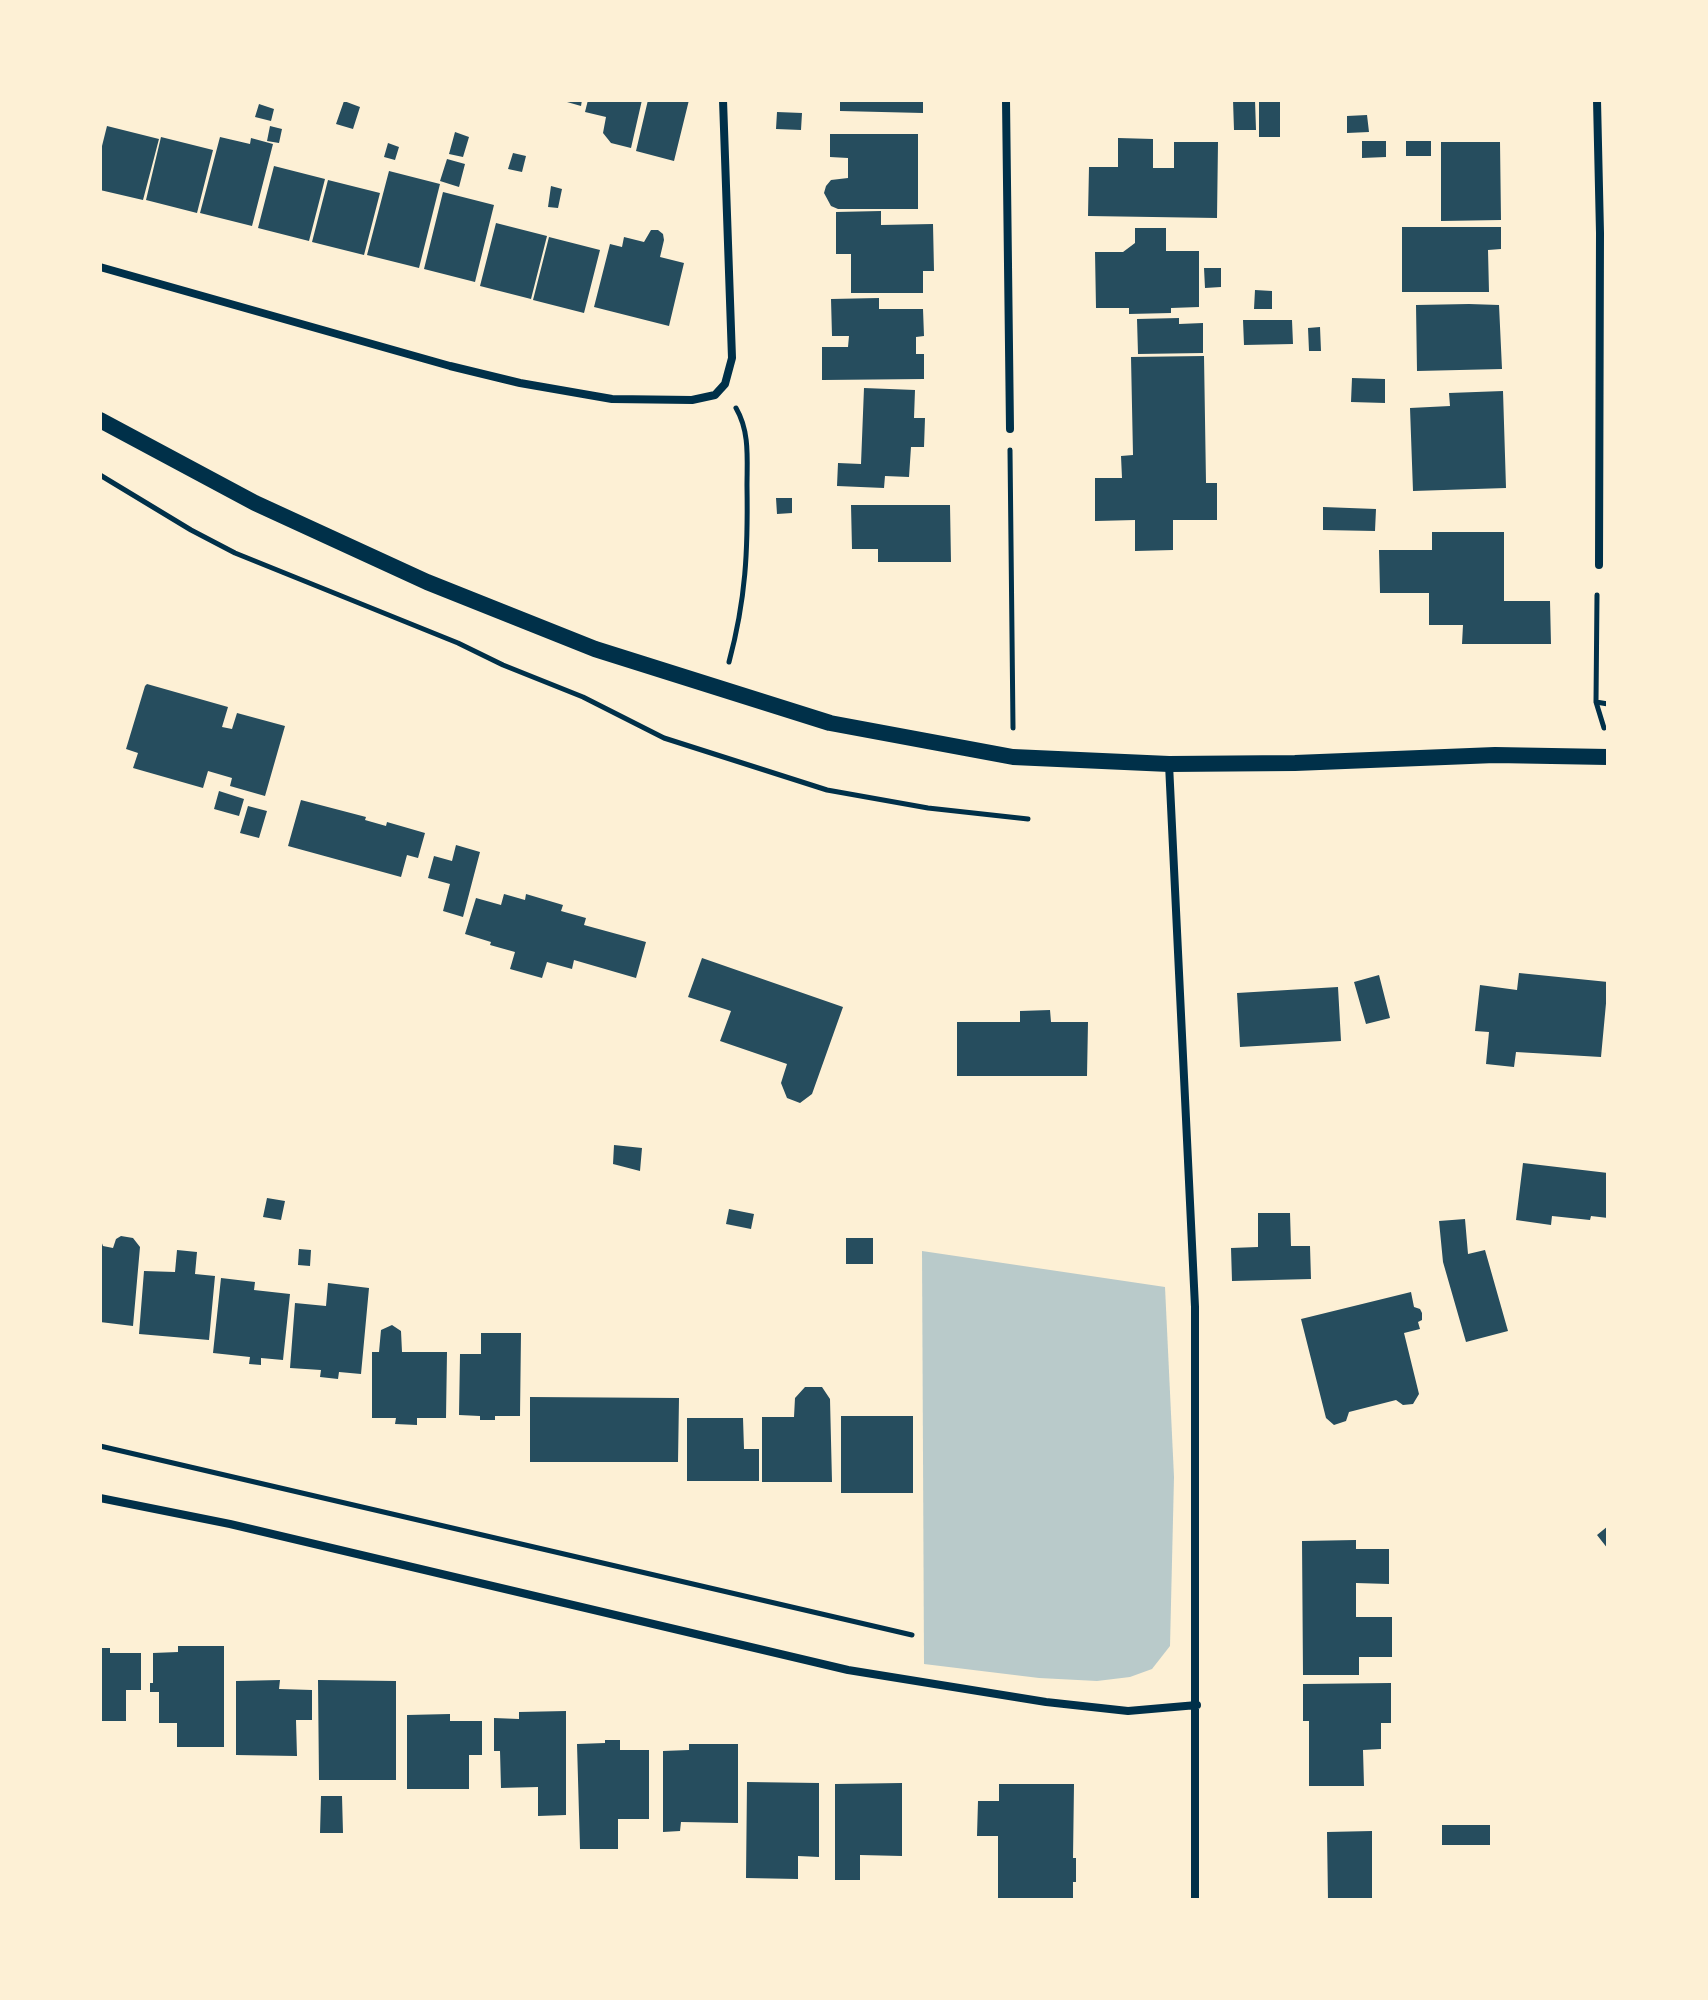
<!DOCTYPE html>
<html>
<head>
<meta charset="utf-8">
<style>
  body { margin:0 }
  #map { position:relative; width:1708px; height:2000px; overflow:hidden; background:#fdf0d5; font-family:"Source Serif 4",serif }
  canvas { display:block }
  .frame { position:absolute; inset:0; border:102px solid #fdf0d5; pointer-events:none }
</style>
</head>
<body>
<div id="map">
<canvas width="1708" height="2000"></canvas>
<div class="frame"></div>
</div>
<script>
const g = document.querySelector('canvas').getContext('2d');
g.lineJoin = 'round';
function fillPath(path, color) {
  g.fillStyle = color;
  g.fill(path, 'evenodd');
}
function trace(path, color, width, dash) {
  g.strokeStyle = color;
  g.lineWidth = width;
  g.lineCap = dash ? 'butt' : 'round';
  g.setLineDash(dash || []);
  g.stroke(path);
}
const green = new Path2D(`
  M922,1251L1165,1287L1174,1477L1170,1646L1152,1669L1130,1677L1097,1681L1039,1678L924,1664Z`);
const building = new Path2D(`
  M560,100H582L581,106Z
  M588,100H642L631,148L611,143L603,133L606,117L585,112Z
  M648,100H689L674,161L636,151Z
  M840,100H923V113L840,111Z
  M1233,100H1255L1256,130H1234Z
  M1259,100H1280V137H1259Z
  M344,101L360,107L353,129L336,124Z
  M259,104L274,109L271,121L255,117Z
  M777,112L802,113L801,130L776,129Z
  M1367,115L1369,132L1347,133V116Z
  M107,126L159,139L143,200L100,190V154Z
  M270,126L282,129L279,143L267,141Z
  M455,132L469,137L463,157L449,154Z
  M830,134H918V209H838L831,206L824,193L826,186L831,180L848,178V158L830,157Z
  M161,137L213,150L197,213L146,200Z
  M220,137L250,144L251,138L273,144L252,226L200,213Z
  M1118,138L1153,139V168H1174V142H1218L1217,218L1088,216L1089,167H1118Z
  M1362,141H1386V157L1362,158Z
  M1406,141H1431V156H1406Z
  M1441,142H1500L1501,220L1441,221Z
  M388,143L399,147L395,160L384,157Z
  M513,153L526,156L522,172L508,169Z
  M447,159L465,164L459,187L440,181Z
  M274,166L325,179L309,241L258,228Z
  M389,171L440,184L419,268L367,255Z
  M328,180L380,193L364,255L312,242Z
  M551,186L562,189L558,208L548,207Z
  M443,192L494,205L475,282L424,269Z
  M881,211V225L933,224L934,271H923V293H851V254H836V212Z
  M496,223L547,236L531,299L480,286Z
  M1402,227H1501V249L1488,250L1489,292H1402Z
  M1135,228H1166V251H1199V307L1171,308V313L1129,314V308H1096L1095,252H1123L1135,243Z
  M651,230H658L663,234L664,240L660,257L684,263L669,326L594,307L610,244L622,247L624,237L644,242Z
  M549,237L600,250L584,313L533,300Z
  M1204,268H1221V287L1205,288Z
  M1255,290L1272,291V309H1254Z
  M879,298V309H923L924,336L916,337V354H924V379L822,380V347H848L849,336H832L831,299Z
  M1469,304L1499,305L1502,369L1417,371L1416,305Z
  M1179,318V324L1203,323V353L1138,354L1137,319Z
  M1243,320H1292L1293,344L1244,345Z
  M1320,327L1321,351H1309L1308,328Z
  M1204,356L1206,483H1217V520H1173V550L1135,551V520L1095,521V478H1122L1121,456L1133,455L1131,357Z
  M1352,378L1385,379V403L1351,402Z
  M864,388L915,390L914,418H925L924,447H911L909,477L885,476L884,488L837,486L838,463L861,464Z
  M1503,391L1506,488L1413,491L1410,408L1450,406L1449,393Z
  M776,498H792V513L777,514Z
  M851,505H950L951,562H878V549H852Z
  M1323,507L1376,509L1375,531L1323,530Z
  M1432,532H1504V601H1550L1551,644H1462L1463,625H1429V593H1380L1379,550H1432Z
  M147,684L228,707L222,727L232,729L237,713L285,726L265,796L230,786L232,778L208,771L203,788L133,768L138,753L126,749L145,686Z
  M219,791L244,799L239,816L214,809Z
  M301,800L366,817L365,820L386,826L387,822L425,833L418,858L407,855L401,877L288,846Z
  M248,806L267,811L259,838L240,833Z
  M456,845L480,852L463,917L443,911L450,884L428,878L434,856L452,861Z
  M504,894L525,900L526,894L563,905L561,911L586,918L584,925L646,942L636,978L574,960L572,969L547,962L542,978L510,969L515,952L490,945L491,942L465,934L476,898L501,905Z
  M702,958L843,1007L812,1094L800,1103L787,1098L781,1083L787,1064L720,1041L731,1011L688,997Z
  M1519,973L1608,982L1601,1057L1516,1052L1514,1067L1486,1064L1489,1032L1475,1031L1480,985L1517,990Z
  M1379,975L1390,1018L1366,1024L1354,982Z
  M1338,987L1341,1041L1240,1047L1237,993Z
  M1050,1010L1051,1022H1088L1087,1076H957V1022H1020V1011Z
  M614,1145L642,1148L640,1171L613,1164Z
  M1523,1163L1608,1173V1218L1591,1216L1590,1220L1552,1216L1551,1225L1516,1220Z
  M267,1198L285,1201L281,1220L263,1217Z
  M729,1209L754,1214L751,1229L726,1224Z
  M1258,1213H1290L1291,1246H1310L1311,1279L1232,1281L1231,1248L1258,1247Z
  M1465,1219L1468,1254L1485,1250L1508,1331L1466,1342L1443,1262L1439,1221Z
  M121,1236L133,1238L140,1247L133,1326L100,1322V1238L103,1246L113,1248L116,1239Z
  M846,1238H873V1264H846Z
  M299,1249L311,1250L310,1266L298,1265Z
  M177,1250L197,1252L195,1274L215,1276L209,1340L139,1334L144,1271L175,1272Z
  M221,1278L255,1282L254,1290L290,1294L283,1360L261,1358V1365L249,1364L250,1357L213,1353Z
  M328,1283L369,1288L361,1374L339,1372L338,1379L320,1377L321,1370L290,1368L295,1303L326,1306Z
  M1411,1292L1414,1307L1420,1309L1422,1313V1320L1418,1322L1420,1329L1404,1333L1419,1394L1413,1404L1403,1405L1396,1400L1349,1412L1346,1421L1334,1425L1326,1418L1301,1319Z
  M392,1325L401,1331L402,1352H447L446,1418H417V1425L395,1424L396,1418H372V1352H379L381,1330Z
  M481,1333H521L520,1416H495V1420H480V1416L459,1415L460,1354H481Z
  M805,1387H822L830,1399L832,1482H762V1417H794L795,1398Z
  M530,1397L679,1398L678,1462H530Z
  M841,1416H913V1493H841Z
  M687,1418H743L744,1449H759V1481H687Z
  M1608,1526V1549L1597,1535Z
  M1356,1540V1549H1389V1584L1356,1583V1617H1392V1657H1359V1675H1303L1302,1541Z
  M178,1646H224V1747H177V1723H159V1692H150V1683H153V1653L178,1652Z
  M100,1648H110V1653H141V1690H126V1721H100Z
  M280,1680L279,1689L312,1690V1720H296L297,1756L236,1755V1681Z
  M318,1680L396,1681V1780H319Z
  M1391,1683V1723H1381V1749L1363,1750L1364,1786H1309V1721H1303V1684Z
  M566,1711V1815L538,1816V1787L501,1788L500,1751H494V1718L519,1719V1712Z
  M450,1714V1721H482V1755H469V1789H407V1715Z
  M605,1740H620V1750H649V1819H618V1849H580L577,1744L605,1743Z
  M689,1744H738V1823L681,1822L680,1831L663,1832V1751L689,1750Z
  M747,1782L819,1783V1857L798,1856V1879L746,1878Z
  M902,1783V1856L860,1855V1880H835V1784Z
  M999,1784H1074L1073,1858H1076V1882H1073V1900H998V1836H977L978,1801H999Z
  M321,1796H342L343,1833H320Z
  M1442,1825H1490V1845H1442Z
  M1372,1831V1900H1328L1327,1832Z`);
const path = new Path2D(`
  M1010,450L1013,728
  M100,475L191,530L235,553L458,643L503,665L583,697L664,738L827,790L928,808L1028,819
  M1597,595L1596,702L1604,728
  M729,662C746,599 748,550 747,486C747,459 750,432 736,408
  M1596,702L1608,704
  M100,1446L912,1635`);
const minor = new Path2D(`
  M1006,100L1010,429
  M1597,100L1600,233L1599,565
  M100,267L450,366L520,383L612,399L692,400L715,395L725,384L732,358L723,100
  M1169,764L1195,1307V1900
  M100,1498L230,1524L848,1670L1046,1702L1128,1711L1197,1705`);
const secondary = new Path2D(`
  M100,420L255,503L427,582L595,649L830,723L1013,757L1169,764L1295,763L1495,755L1608,757`);
fillPath(green, '#b9caca');
fillPath(building, '#264d5e');
trace(path, '#003049', 5);
trace(minor, '#003049', 8);
trace(secondary, '#003049', 16);
</script>
</body>
</html>
